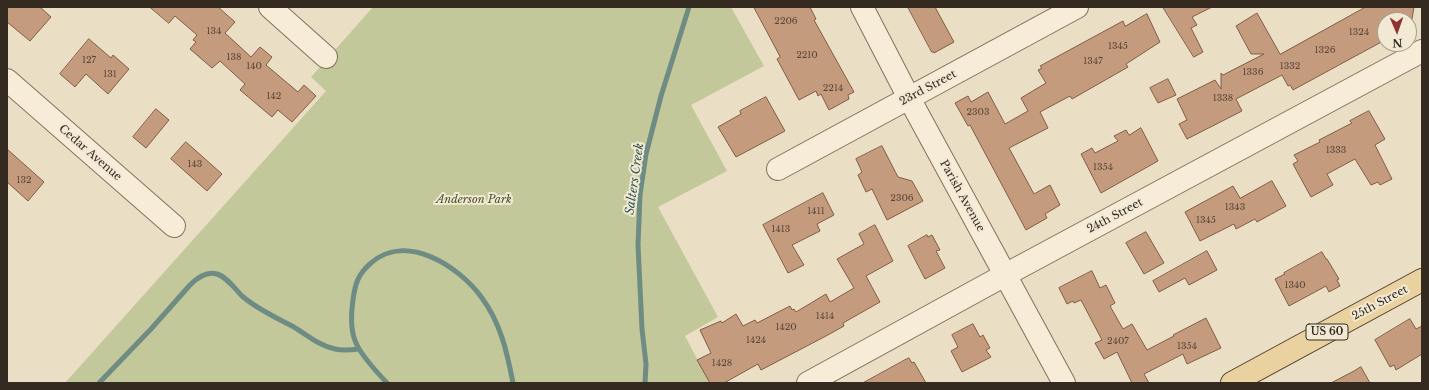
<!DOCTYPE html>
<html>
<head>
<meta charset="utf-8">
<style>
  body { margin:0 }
  #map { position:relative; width:1429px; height:390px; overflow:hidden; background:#eadfc5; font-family:"Libre Baskerville",serif }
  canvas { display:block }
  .frame { position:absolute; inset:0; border:8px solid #352a1f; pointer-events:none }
  .north { position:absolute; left:1377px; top:12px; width:40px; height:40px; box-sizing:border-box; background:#f2e9d4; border:1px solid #a69d8c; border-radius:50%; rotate:178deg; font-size:11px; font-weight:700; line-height:16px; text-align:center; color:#352a1f }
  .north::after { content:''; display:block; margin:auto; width:14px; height:18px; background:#8e3234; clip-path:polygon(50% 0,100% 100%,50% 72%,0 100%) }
</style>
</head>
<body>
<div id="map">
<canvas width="1429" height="390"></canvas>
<div class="frame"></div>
<div class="north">N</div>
</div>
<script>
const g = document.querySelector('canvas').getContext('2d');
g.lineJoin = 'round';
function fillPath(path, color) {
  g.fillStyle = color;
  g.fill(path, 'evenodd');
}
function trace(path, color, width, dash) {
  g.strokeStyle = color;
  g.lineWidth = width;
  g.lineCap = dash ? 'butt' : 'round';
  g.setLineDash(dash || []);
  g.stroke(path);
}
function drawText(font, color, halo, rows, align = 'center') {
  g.font = font + ' "Libre Baskerville",serif';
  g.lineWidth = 4;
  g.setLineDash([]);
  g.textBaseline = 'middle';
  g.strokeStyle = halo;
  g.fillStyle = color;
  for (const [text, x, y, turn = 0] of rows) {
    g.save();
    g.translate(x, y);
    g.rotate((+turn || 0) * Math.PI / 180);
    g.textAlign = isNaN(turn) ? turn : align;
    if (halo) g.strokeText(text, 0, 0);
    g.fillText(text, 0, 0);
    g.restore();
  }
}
const green = new Path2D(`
  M373,7H731L764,66L691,105L727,171L658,207L718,317L685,336L710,383H65L326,91L311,77Z`);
const stream = new Path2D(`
  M99,383L151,329L190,285C197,278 206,271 217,274C227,277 235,289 242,296C257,309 275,317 292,326C306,334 319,346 335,349C343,351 351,350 359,349
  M387,383C376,371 364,359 357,345C350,332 351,314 353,300C355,284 358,274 371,263C406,232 459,266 482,298C501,324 507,352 513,383
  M645,383L646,364L642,329L638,245L640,195L646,154L661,96L689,7`);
const building = new Path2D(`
  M7,7H40L51,17L30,41L7,22Z
  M150,7H218L235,22L225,33L251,57L260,47L272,57L266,65L298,92L304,85L316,96L292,122L278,110L272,117L240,90L245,84L220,61L212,68L190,49L196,42L193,40L197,35L175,16L169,23Z
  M754,7H810L816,19L814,20L854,92L848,95L849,99L829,110L821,94L818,96L816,91L799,100L777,59L780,57Z
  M908,7H935L954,42L934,53V52H932Z
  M1163,7H1212L1192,17L1197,25L1191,28L1203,52L1194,57Z
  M1366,7H1414L1412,19L1409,21V20H1385V40L1293,90L1290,85L1288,86L1282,75L1236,99L1242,111L1187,139L1179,124L1187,120L1177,99L1215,80L1221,89V73L1223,75L1264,54H1251L1236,26L1257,13L1280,54Z
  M1147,14L1160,42L1126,64L1128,67L1072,99L1070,96L1040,112L1048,128L1009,148L1034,194L1050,185L1060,205L1045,214L1047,218L1026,230L970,125L968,126L955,103L968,96L971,102L988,92L1005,124L1028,111L1021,98L1046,83L1038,70L1042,68L1040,66L1123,21L1125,26Z
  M89,39L111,58L113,55L129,69L108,94L86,74L75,87L60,74Z
  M1168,79L1176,95L1158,103L1150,88Z
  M766,97L785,131L736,157L718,127L741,114L740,111Z
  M156,109L169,120L146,148L133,137Z
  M1369,111L1385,139L1375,145L1392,179L1380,185L1378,182L1371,185L1355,159L1327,174L1333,185L1311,197L1293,164L1298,161L1294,155L1320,142L1319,140L1352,123L1350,121Z
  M1141,128L1158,161L1101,193L1081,154L1092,148L1095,153L1118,141L1114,136L1126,130L1129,135Z
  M186,142L222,174L207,191L171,159Z
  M882,146L898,177L912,181L923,201L887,220L872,189L866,192L858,175L862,172L856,159Z
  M7,149L44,182L28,201L7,182Z
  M1272,181L1286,206L1257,222L1255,219L1236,229L1234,224L1200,241L1185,212L1233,186L1240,198Z
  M823,193L834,215L817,224L820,231L792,245L804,265L788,273L763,225Z
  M875,225L893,261L866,276L880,302L843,323L844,326L826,336L761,370L758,364L724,383H710L697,360L711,353L700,330L721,321L722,323L736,314L743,326L755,320L757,323L790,306L792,310L794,309L796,312L826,294L830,302L854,288L837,259L864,244L859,234Z
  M1146,232L1164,263L1144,274L1126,243Z
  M927,235L928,237L932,235L940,250L936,251L945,268L925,279L908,246Z
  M1207,251L1217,270L1189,285L1185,278L1159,292L1153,281Z
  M1322,252L1326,259H1327L1339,279L1337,280L1340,286L1329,292L1326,286L1289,306L1275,279L1285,274L1284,273Z
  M1092,271L1100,288L1106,285L1115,303L1110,306L1123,329L1132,324L1147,350L1174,336L1173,335L1206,318L1221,348L1187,364L1183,354L1144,374L1149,383H1132L1117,352L1104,359L1095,343L1102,340L1081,300L1074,303L1073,301L1067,304L1059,288Z
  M1410,319L1416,329L1422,326V354L1396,370L1394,365L1390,367L1375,340Z
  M973,324L980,337L983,335L990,348L986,350L991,357L962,372L951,351L958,347L952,335Z
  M909,358L912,363L914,362L926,383H863Z
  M1361,367L1370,383H1331L1354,371Z`);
const minor = new Path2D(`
  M270,7L326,57
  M862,7L909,98L1064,383
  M7,80L174,226
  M778,169L1077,7
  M808,383L1005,275L1422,51`);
const major = new Path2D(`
  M1232,383L1422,280`);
const numberNames = [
  ["2206",786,21],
  ["134",214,31],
  ["1324",1359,32],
  ["1345",1118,46],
  ["1326",1325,50],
  ["2210",807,55],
  ["138",234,57],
  ["127",89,60],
  ["1347",1093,61],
  ["140",254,66],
  ["1332",1290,66],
  ["1336",1253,72],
  ["131",110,74],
  ["2214",833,88],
  ["142",274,96],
  ["1338",1223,98],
  ["2303",978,112],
  ["1333",1336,150],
  ["143",195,164],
  ["1354",1103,167],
  ["132",24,180],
  ["2306",902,198],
  ["1343",1235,207],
  ["1411",816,211],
  ["1345",1206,220],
  ["1413",781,229],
  ["1340",1295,285],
  ["1414",825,316],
  ["1420",786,327],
  ["1424",756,340],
  ["2407",1118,341],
  ["1354",1187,346],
  ["1428",722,363]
];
const shields = [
  [1327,332,42]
];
const shieldNames = [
  ["US 60",1327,332]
];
const streetNames = [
  ["23rd Street",928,88,-28],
  ["Cedar Avenue",90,153,41],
  ["Parish Avenue",962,196,61],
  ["24th Street",1115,216,-28],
  ["25th Street",1380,303,-28]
];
const parkNames = [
  ["Anderson Park",474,200]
];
const waterNames = [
  ["Salters Creek",635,179,-82]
];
fillPath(green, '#c3c89a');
trace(stream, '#6e8c84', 5);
fillPath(building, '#c59b7e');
trace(building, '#815c45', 1);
trace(minor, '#84715d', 24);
trace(major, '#524031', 24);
trace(minor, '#f6ecd8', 22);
trace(major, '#ead2a0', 22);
drawText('9px', '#594637', null, numberNames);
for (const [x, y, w] of shields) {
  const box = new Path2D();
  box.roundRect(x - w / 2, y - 8, w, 16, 3);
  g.fillStyle = '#f2e9d4';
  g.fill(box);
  trace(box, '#352a1f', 1);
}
drawText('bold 10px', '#352a1f', null, shieldNames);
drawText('11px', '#352a1f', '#f2e9d4', streetNames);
drawText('italic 11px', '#465028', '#f2e9d4', parkNames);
drawText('italic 12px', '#305451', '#f2e9d4', waterNames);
</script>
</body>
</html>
